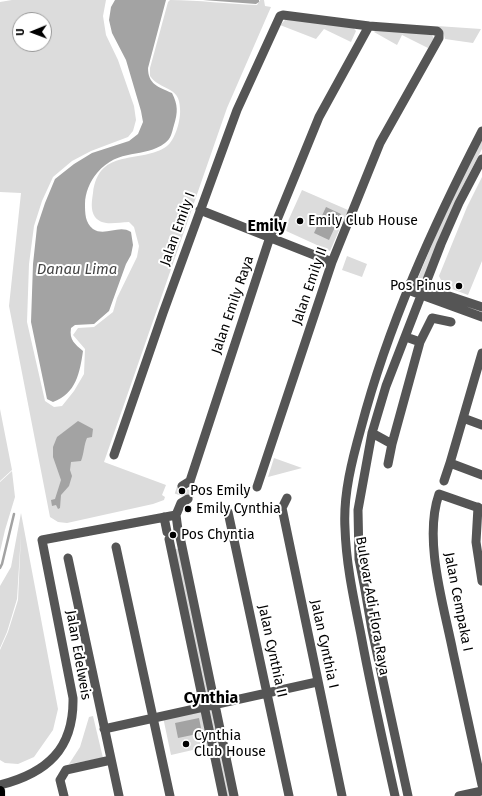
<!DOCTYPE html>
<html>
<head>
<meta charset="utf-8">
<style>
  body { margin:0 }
  #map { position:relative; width:482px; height:796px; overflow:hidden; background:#fff; font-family:"Fira Sans",sans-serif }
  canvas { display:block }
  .north { position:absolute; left:12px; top:12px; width:40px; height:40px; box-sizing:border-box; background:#fff; border:1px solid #999; border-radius:50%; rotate:269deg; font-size:11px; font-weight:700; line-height:16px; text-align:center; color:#000 }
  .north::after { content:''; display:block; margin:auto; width:14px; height:18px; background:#000; clip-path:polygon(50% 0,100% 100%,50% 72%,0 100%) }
</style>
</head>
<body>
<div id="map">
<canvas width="482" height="796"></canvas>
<div class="north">U</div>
</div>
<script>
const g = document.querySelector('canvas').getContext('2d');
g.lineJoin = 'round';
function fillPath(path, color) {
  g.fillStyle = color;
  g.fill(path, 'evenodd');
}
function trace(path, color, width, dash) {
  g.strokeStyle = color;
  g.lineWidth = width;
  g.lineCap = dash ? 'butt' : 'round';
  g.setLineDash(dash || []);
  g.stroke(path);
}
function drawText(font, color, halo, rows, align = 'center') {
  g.font = font + ' "Fira Sans",sans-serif';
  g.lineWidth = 4;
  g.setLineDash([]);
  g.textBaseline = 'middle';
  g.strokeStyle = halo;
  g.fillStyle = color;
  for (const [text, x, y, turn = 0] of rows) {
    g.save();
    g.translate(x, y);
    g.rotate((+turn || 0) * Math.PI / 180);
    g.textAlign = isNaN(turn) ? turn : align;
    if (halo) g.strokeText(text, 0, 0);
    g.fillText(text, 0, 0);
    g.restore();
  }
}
const green = new Path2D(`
  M12,0H106L103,16L106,35L118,60L134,106L136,120L133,131L128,137L91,151L72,161L53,177L42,201L34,226L29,264L27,322L45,401L54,407L62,406L74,391L84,374L85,349L73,335L78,328L94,327L113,312L117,298L137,257L139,246L134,227L129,222C117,222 103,227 95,217C90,210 92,200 93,193C99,146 141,165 167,146C175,140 181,120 180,109C180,85 160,91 150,76V68L168,2L170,0C199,0 227,4 257,5L260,0H264L265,6L271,7L227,108L104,462L166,485L162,495L165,497L164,500L153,504L67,523L58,522L50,517L9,306L21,193L0,192V2ZM20,20H44V44H20Z
  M286,19L351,25L356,31L351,42L324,29L316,39L280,25Z
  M437,26L481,29L473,43L445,39L443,31Z
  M378,28L430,33L434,38L428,48L402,35L397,45L374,32Z
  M482,140V149L455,201L423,280L418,278L451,199Z
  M482,177V261L468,295L444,286L439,276L467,207Z
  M302,190L348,210L330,251L284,230Z
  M347,256L367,264L362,277L342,270Z
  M0,409L12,470L0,481Z
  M274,458L302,468L268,477Z
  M12,471L15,497L5,530L0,552V482Z
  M21,513L58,709L53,730L34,757L18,764L5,763L0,760V650L8,632L18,600L21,534L17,599L7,632L0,648V586L11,567Z
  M180,548L213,703L206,705L173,550Z
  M214,707L233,796H225L207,708Z
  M202,709L210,746L171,755L163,717Z
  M93,716L103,758L69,764L80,747L89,717Z`);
const water = new Path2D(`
  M115,0H166L148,68C148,84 158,87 172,93C178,105 178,112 174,125C172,132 171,139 165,143C144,159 119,147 97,173C90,181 85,193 85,204C85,213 85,223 93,229C105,237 119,224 131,232L133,245L131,255L126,264L109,311L94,324L75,325L71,328C69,340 75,344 83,351C80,372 76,394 53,402L47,399L31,322L33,264L37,227L45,203L55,179L74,164L92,153L129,141L138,134L143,122L141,111L126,60L112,33L109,20L111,7Z
  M203,0H259V2L256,4Z
  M326,207L341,214L329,240L314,233Z
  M78,421L93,429L92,437L87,438C84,444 84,454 81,461L71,462L70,470L72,476L69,486L61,495L60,508L58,509L56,505L52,506L51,500L55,499L61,480L53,457V447L57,437Z
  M199,718L202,733L178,738L175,723Z`);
const stream = new Path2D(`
  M0,568L2,564L14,514`);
const minorTunnel = new Path2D(`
  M179,495L182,486
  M188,499L191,490L190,481`);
const minor = new Path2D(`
  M200,210L332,262
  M410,283L482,307
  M408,290L482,317
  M420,342L432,318L451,322
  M482,353L450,463L482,475
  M463,418L482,425
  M372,433L392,444L420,342L406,337
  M114,455L163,313L237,110L280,16L283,15L369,26L437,31L439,33V38L380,143L332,262L257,487
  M388,464L392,444
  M444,481L450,463
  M182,486L190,481L270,237L319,117L369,26
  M287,498L282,508L342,796
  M478,507L476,542L482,581
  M482,509L439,494C423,540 444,606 453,652C463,696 472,741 482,785
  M228,512L289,796
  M176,515L181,503L188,499
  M176,515L178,530
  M164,517L167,532
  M180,537L234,796
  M169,539L223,796
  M116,547L170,796
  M68,558L119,796
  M104,729L317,682
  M0,785C47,773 74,749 73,698L42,540L176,515
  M64,796L60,780L66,770L111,760
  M395,796C383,742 371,689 361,635C354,600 346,564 345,528C343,495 352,460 361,428C388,325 433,226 482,131
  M408,796L372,630L364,584L359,559L358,510L372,433L386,386L441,244L459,203L482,159
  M459,796L482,791`);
const major = new Path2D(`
  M0,791V796`);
const markers = [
  [300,221,4,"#000"],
  [459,286,4,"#000"],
  [182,491,4,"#000"],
  [188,509,4,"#000"],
  [173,535,4,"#000"],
  [186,744,4,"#000"]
];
const poiNames = [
  ["Emily Club House",308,221],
  ["Pos Pinus",451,286,"right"],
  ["Pos Emily",190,491],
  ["Emily Cynthia",196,509],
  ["Pos Chyntia",181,535],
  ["Cynthia",194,736],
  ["Club House",194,752]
];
const streetNames = [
  ["Jalan Emily I",178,229,-70],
  ["Jalan Emily II",310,286,-71],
  ["Jalan Emily Raya",233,305,-71],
  ["Jalan Cempaka I",458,602,79],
  ["Bulevar Adi Flora Raya",372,606,80],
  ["Jalan Cynthia I",324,644,78],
  ["Jalan Cynthia II",272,651,78],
  ["Jalan Edelweis",78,655,80]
];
const waterNames = [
  ["Danau Lima",77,270]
];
const quarterNames = [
  ["Emily",267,227],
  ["Cynthia",211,699]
];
fillPath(green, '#dcdcdc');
fillPath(water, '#a3a3a3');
trace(stream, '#a3a3a3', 2.5);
trace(minorTunnel, '#d9d9d9', 9, [9, 4.5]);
trace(major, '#dbdbdb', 11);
trace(minor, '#555', 9);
trace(major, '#000', 10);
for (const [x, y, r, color] of markers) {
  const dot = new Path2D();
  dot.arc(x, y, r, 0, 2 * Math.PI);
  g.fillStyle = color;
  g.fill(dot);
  trace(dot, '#fff', 1.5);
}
drawText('14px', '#000', '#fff', poiNames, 'left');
drawText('14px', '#000', '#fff', streetNames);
drawText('italic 15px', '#444', '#fff', waterNames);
drawText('bold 16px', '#000', '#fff', quarterNames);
</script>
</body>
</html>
